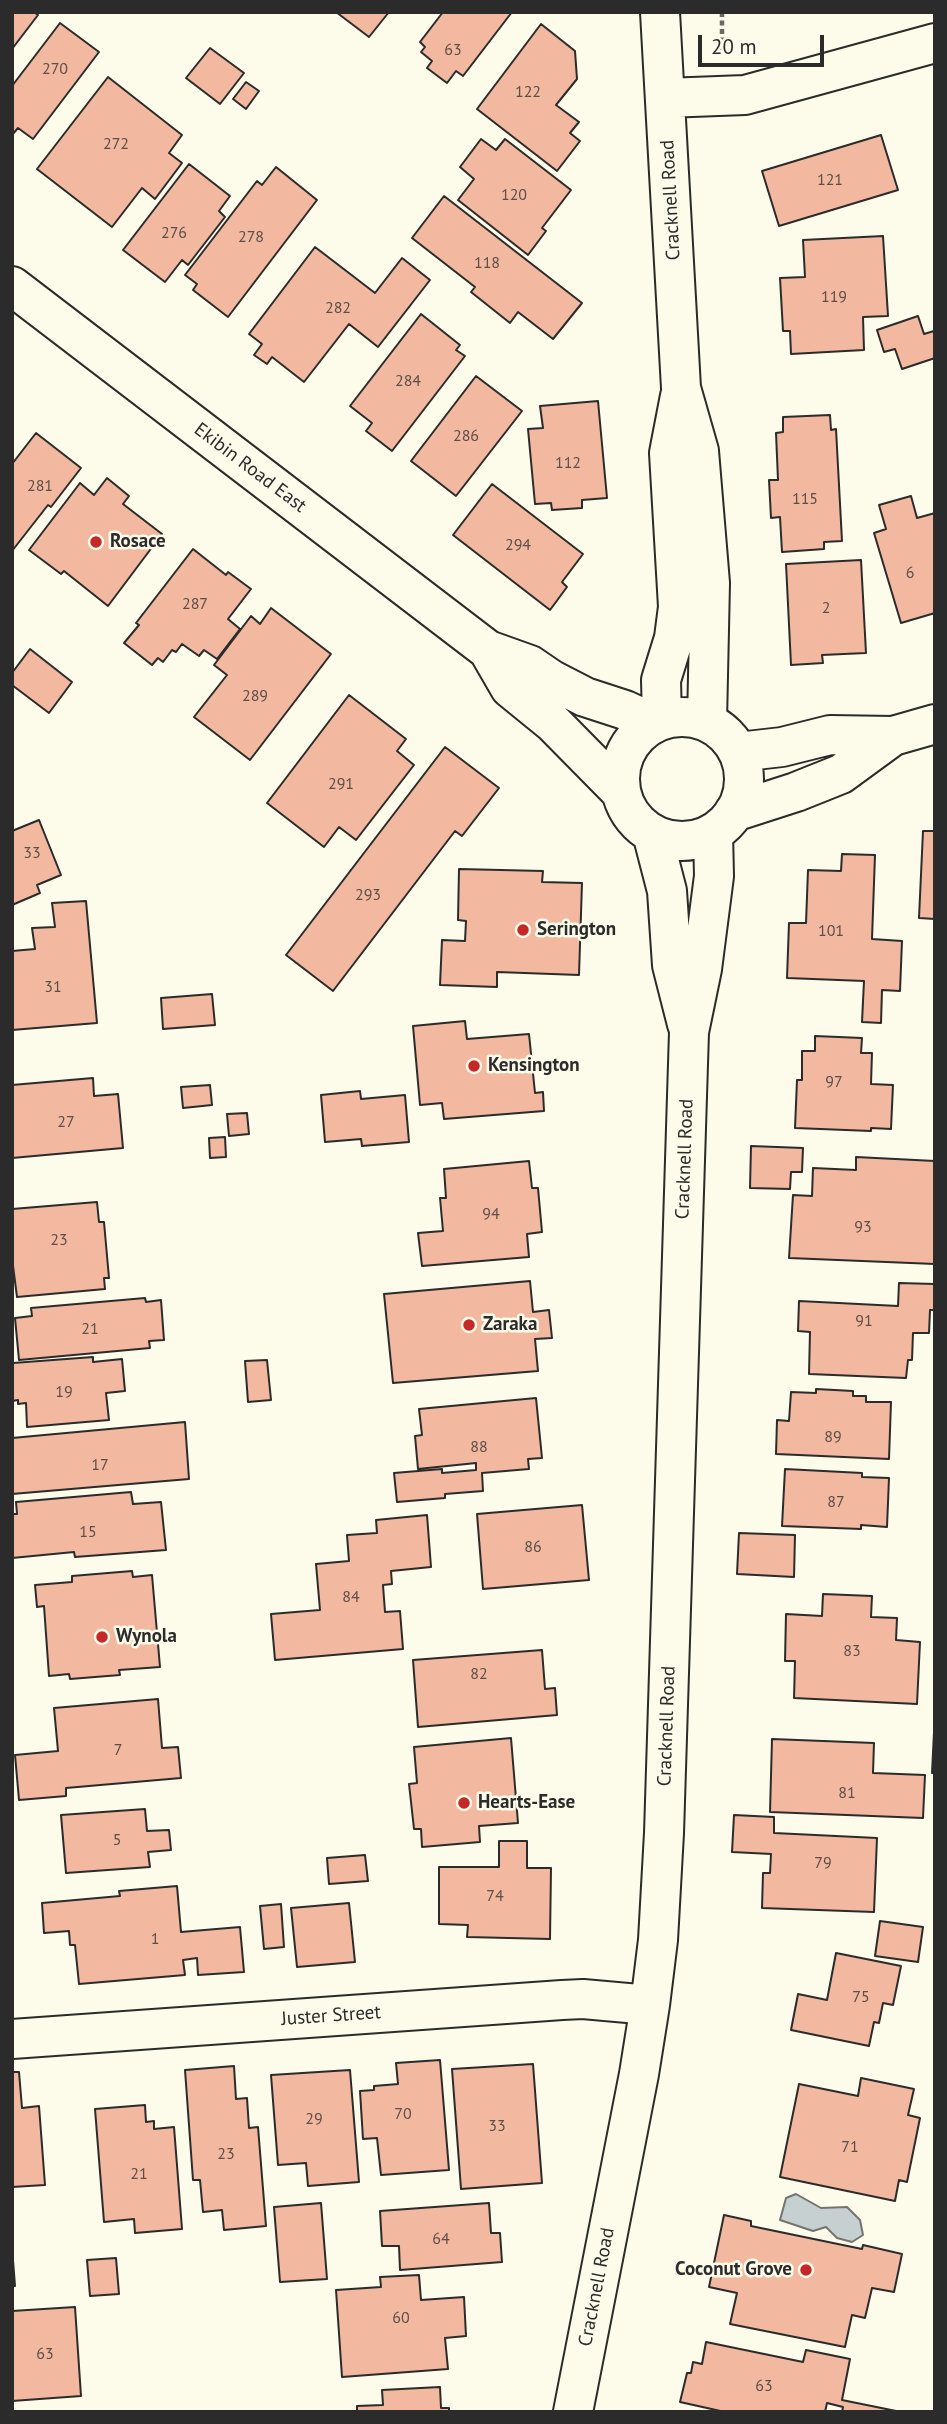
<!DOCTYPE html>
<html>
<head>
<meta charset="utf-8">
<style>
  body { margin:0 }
  #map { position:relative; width:947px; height:2424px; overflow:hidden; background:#fdfbea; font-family:"PT Sans",sans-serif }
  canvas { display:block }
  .frame { position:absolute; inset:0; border:14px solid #2b2b2b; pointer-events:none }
  .scale { position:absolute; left:698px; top:35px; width:126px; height:32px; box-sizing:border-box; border:4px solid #2b2b2b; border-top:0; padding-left:9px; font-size:21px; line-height:24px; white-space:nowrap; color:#2b2b2b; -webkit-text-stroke:5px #fdfbea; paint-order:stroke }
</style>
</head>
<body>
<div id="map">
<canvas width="947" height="2424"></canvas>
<div class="frame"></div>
<div class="scale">20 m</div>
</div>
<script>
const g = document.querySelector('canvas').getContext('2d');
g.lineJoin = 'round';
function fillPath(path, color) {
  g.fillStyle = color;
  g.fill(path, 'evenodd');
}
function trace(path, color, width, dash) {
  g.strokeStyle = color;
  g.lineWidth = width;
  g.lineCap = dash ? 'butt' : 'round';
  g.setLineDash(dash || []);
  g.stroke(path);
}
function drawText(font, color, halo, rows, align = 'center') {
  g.font = font + ' "PT Sans",sans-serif';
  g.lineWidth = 5;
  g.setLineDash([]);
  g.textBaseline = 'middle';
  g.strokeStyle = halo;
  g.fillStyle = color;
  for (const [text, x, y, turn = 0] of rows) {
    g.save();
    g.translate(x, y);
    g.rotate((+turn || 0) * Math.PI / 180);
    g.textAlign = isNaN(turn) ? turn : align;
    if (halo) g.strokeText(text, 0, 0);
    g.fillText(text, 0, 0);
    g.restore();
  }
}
const water = new Path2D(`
  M796,2194L821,2208L847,2207L860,2220L863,2235L852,2242L837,2238L826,2227L813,2231L780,2220L786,2198Z`);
const building = new Path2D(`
  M12,12H34L38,15L12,49Z
  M336,12H389L369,37Z
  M443,12H512L463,76L456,71L447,83L427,68L432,61L421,52L425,47L420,42Z
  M60,23L99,52L33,139L18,128L12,135V86Z
  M541,24L575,51L577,79L556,105L579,122L570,133L580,141L557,171L477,109Z
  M210,48L244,73L220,104L186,78Z
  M108,77L182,135L169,153L182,163L155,199L142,188L112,227L37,169Z
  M246,82L259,91L246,109L233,99Z
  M881,135L898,190L779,226L762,171Z
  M481,139L496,150L505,139L571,190L542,228L546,231L528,255L458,200L474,179L460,167Z
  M189,164L230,196L219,211L225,217L188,265L182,260L165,282L123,250Z
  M276,167L317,200L228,317L193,290L197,284L185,275L257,181L262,185Z
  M444,196L582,303L553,339L518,312L510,323L471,292L475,287L412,238Z
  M883,236L888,316L863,317L864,350L791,354L790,331H783L780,278L805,277L803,240Z
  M315,247L375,293L402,258L430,280L378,347L349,324L304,382L272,357L267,364L254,355L262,344L249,334Z
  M421,314L460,345L456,350L465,356L392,451L366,431L372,423L350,406Z
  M918,316L924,334L934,331L935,358L902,369L895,349L884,352L877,330Z
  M476,376L522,411L456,496L411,461Z
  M598,401L607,498L582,500V508L552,510L551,503L535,504L528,429L543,428L540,406Z
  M830,415L831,430L836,429L842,541L824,542V549L782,552L780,517L771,518L769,480H778L776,433L783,432V417Z
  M36,433L81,468L51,507L48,505L12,551V464Z
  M107,478L129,496L123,504L162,534L108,606L64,571L61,574L29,550L80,483L94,495Z
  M492,484L583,554L562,582L567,587L550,610L453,535Z
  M911,496L917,518L935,513V613L901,623L874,533L886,529L879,505Z
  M193,549L226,575L228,572L251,589L228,619L240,629L217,659L204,650L199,656L182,644L176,652L172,650L163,662L158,658L152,665L124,643L139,625L136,623Z
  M861,560L866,653L822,655L823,663L791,665L786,564Z
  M271,608L331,654L250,760L194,717L227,675L214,665L251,616L260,624Z
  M30,649L72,682L49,713L12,685V673Z
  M349,695L406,739L397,751L414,765L356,840L339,827L324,847L267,803Z
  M445,747L499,788L462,836L455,831L333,991L286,955Z
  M39,820L61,875L37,885L40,893L12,905V831Z
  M923,831H935V919L919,918Z
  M842,854L875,855L872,939L902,941L900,991L882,990L881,1023L862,1022L864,981L787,978L789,923H806L808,870L841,871Z
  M459,869L543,871L542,882L582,883L579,975L497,972V987L440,985L442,940L465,941L466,921L458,920Z
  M86,901L97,1023L12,1030V951L35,949L32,928L55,927L52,903Z
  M212,994L215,1025L163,1029L161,998Z
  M465,1021L467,1039L529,1034L535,1093L543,1092L544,1111L444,1119L442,1103L420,1105L413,1026Z
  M815,1036L862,1038L861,1053H872L871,1084L893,1085L891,1129L871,1128V1131L795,1128L797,1080H802V1051H815Z
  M93,1078L94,1096L118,1094L123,1148L12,1158V1085Z
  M210,1085L212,1105L183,1108L181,1087Z
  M360,1091L361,1099L405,1095L409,1142L362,1146L361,1139L325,1142L321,1095Z
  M247,1113L249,1134L229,1136L227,1114Z
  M225,1137L226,1157L210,1158L209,1138Z
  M751,1146L803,1148L802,1172H791L790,1189L750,1188Z
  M856,1157L935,1161V1264L789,1258L793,1195L812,1196L813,1168L856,1170Z
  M529,1161L532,1188H538L542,1232L527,1234L529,1257L422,1266L418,1233L443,1231L440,1198H446L444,1169Z
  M97,1202L99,1222H104L109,1278H104L105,1289L17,1297L12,1258V1209Z
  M530,1281L533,1312L549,1310L552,1338L535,1339L538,1371L393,1383L384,1294Z
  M899,1283L935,1284V1310H930L929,1333H913L912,1360H908L906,1378L809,1374L810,1332L798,1331L799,1301L898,1306Z
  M145,1298L146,1302L161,1300L164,1340L149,1341L150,1348L19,1360L15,1318L32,1316L31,1308Z
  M93,1357V1362L122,1359L125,1391L106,1393L109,1420L27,1427L26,1403L18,1404V1400L12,1401L13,1363Z
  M267,1360L271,1400L248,1402L245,1361Z
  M816,1389L853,1391V1396H866V1402H891L889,1459L776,1454L777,1420L789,1421L791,1392L816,1393Z
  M536,1398L542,1458L528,1459L529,1469L482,1473L483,1491L445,1494V1498L397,1502L394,1473L442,1469V1473L476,1470V1463L418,1469L415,1436L422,1435L419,1409Z
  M185,1422L189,1479L12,1494V1438Z
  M785,1469L862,1473V1477L889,1478L887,1527L861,1525V1529L782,1526Z
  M131,1492L133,1504L161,1502L166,1550L75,1557L74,1552L12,1558V1514H17L16,1502Z
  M582,1505L589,1580L483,1589L477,1514Z
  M427,1515L431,1567L391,1571L392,1584L383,1585L385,1612L400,1611L403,1649L275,1660L271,1614L320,1610L316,1564L349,1561L347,1535L377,1533L376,1520Z
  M739,1533L795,1535L794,1577L737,1574Z
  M132,1571L133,1577L152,1575L160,1667L119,1670L120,1675L70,1679L69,1674L49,1676L44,1606L37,1607L35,1585L72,1582V1576Z
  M823,1594L872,1596L871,1617L897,1618L896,1640L920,1642L917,1704L794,1698L795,1661H785L786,1614L822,1616Z
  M542,1650L545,1689L555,1688L557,1715L418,1727L413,1660Z
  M158,1699L162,1748L178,1747L181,1778L66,1788V1796L19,1800L15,1755L58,1751L54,1708Z
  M934,1732L935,1733V1773H932Z
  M511,1738L518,1823L479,1826L480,1842L422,1847L421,1829H414L409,1784L417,1783L414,1747Z
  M772,1739L874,1743L873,1773L925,1775L923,1818L770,1812Z
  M145,1809L147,1831L169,1830L171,1850L148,1852L150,1867L66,1873L61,1815Z
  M734,1815L774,1817V1833L877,1838L874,1912L762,1908L763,1873H770L771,1854L732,1852Z
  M499,1841H527V1868H551L550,1939L467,1937L468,1925L439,1924V1867H499Z
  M365,1855L368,1881L329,1884L327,1858Z
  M177,1886L181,1932L240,1927L244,1972L198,1975L197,1958L183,1960L185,1975L79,1984L75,1945H70L69,1931L44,1933L42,1903L120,1896L119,1891Z
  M349,1903L355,1962L297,1967L291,1908Z
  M281,1904L284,1947L264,1949L260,1906Z
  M880,1921L923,1927L918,1962L875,1956Z
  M836,1953L901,1966L893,2005L883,2003L879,2023L874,2022L869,2046L791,2030L798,1994L827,2000Z
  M440,2060L449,2170L381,2175L377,2138L363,2139L360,2091L374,2090V2086L398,2084L396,2063Z
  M533,2064L542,2183L461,2189L452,2069Z
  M234,2066L236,2099L247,2098L249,2128L258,2127L266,2226L224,2230L222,2210L203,2212L200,2180H193L185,2070Z
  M350,2070L359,2182L308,2186L306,2163L278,2165L271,2075Z
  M12,2072H19L22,2108L39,2106L45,2185L12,2187Z
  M861,2078L914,2089L908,2115L920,2118L907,2182L899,2180L895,2201L780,2177L799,2084L858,2096Z
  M145,2105L146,2122L154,2121V2129L174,2127L182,2229L135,2233L134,2219L104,2222L95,2109Z
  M321,2203L327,2279L280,2282L274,2207Z
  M489,2203L491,2233H500L502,2262L400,2270L399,2246H382L380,2211Z
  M724,2215L751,2221V2226L862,2249L863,2245L902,2254L894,2292L872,2288L865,2318L852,2315L845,2347L730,2324L737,2293L709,2287Z
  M116,2258L119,2294L90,2296L87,2260Z
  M12,2260H13L15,2286H12Z
  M419,2275L421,2300L464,2297L466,2336L445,2338L448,2369L342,2377L336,2290L381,2287L380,2277Z
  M75,2307L81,2396L12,2401V2311Z
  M706,2342L803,2362L806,2350L850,2359L842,2400L901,2412H842L843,2407L827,2403L825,2412H725L680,2402L687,2373H691L693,2362L702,2364Z
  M440,2387L441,2408H449V2412H357V2406L383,2405L382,2390Z`);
const path = new Path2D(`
  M722,12V54`);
const minor = new Path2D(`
  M660,12L681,388L699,451L710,583L707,722
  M665,98L745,95L935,43
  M12,286L488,650L530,665L552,680L585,697L625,710L653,723
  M488,650L510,688L553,723L621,792
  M620 779a62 62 0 1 1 124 0a62 62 0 1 1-124 0Z
  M662,719L661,680L674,638L678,607L669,453L680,396
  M738,752L782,747L830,735L893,736L935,724
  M734,812L796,792L841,774L893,736
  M652,833L667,891L672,965L687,1024
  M12,2039L562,2000L583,1999L650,2005
  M573,2412L639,2074L650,2005L658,1940L664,1833L689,1032L702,969L714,876L713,833`);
const markers = [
  [96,542,7,"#c62828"],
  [523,930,7,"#c62828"],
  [474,1066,7,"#c62828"],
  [469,1325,7,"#c62828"],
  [102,1637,7,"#c62828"],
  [464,1803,7,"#c62828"],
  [806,2270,7,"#c62828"]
];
const numberNames = [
  ["63",453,50],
  ["270",55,69],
  ["122",528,92],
  ["272",116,144],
  ["121",830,180],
  ["120",514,195],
  ["276",174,233],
  ["278",251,237],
  ["118",487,263],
  ["119",834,297],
  ["282",338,308],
  ["284",408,381],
  ["286",466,436],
  ["112",568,463],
  ["281",40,486],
  ["115",805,499],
  ["294",518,545],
  ["6",910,573],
  ["287",195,604],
  ["2",826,608],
  ["289",255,696],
  ["291",341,784],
  ["33",32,853],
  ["293",368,895],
  ["101",831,931],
  ["31",53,987],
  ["97",834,1082],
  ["27",66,1122],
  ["94",491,1214],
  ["93",863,1227],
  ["23",59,1240],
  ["91",864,1321],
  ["21",90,1329],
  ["19",64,1392],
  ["89",833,1437],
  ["88",479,1447],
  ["17",100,1465],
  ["87",836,1502],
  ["15",88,1532],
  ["86",533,1547],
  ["84",351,1597],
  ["83",852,1651],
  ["82",479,1674],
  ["7",118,1750],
  ["81",847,1793],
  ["5",117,1840],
  ["79",823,1863],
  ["74",495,1896],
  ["1",155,1939],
  ["75",861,1997],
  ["70",403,2114],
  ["29",314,2119],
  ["33",497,2126],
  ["71",850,2147],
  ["23",226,2154],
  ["21",139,2174],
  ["64",441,2239],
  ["60",401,2318],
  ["63",45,2354],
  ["63",764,2386]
];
const streetNames = [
  ["Cracknell Road",671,200,-93],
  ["Ekibin Road East",250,468,37],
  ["Cracknell Road",685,1159,-88],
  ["Cracknell Road",667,1726,-88],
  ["Juster Street",331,2016,-4],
  ["Cracknell Road",597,2287,-79]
];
const poiNames = [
  ["Rosace",110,542],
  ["Serington",537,930],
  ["Kensington",488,1066],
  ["Zaraka",483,1325],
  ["Wynola",116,1637],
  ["Hearts-Ease",478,1803],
  ["Coconut Grove",792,2270,"right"]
];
fillPath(water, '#c7d0d0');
trace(water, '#74746e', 2);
fillPath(building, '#f2b8a0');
trace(building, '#2b2b2b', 2);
trace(minor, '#2b2b2b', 42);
trace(path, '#6a6964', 4.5, [5, 3.5]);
trace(minor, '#fdfbea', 38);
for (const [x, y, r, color] of markers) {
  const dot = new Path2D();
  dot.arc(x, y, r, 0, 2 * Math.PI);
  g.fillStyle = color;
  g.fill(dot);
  trace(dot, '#fdfbea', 2.5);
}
drawText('16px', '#5d4e48', null, numberNames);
drawText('19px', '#2b2b2b', '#fdfbea', streetNames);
drawText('bold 19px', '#2b2b2b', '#fdfbea', poiNames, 'left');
</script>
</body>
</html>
